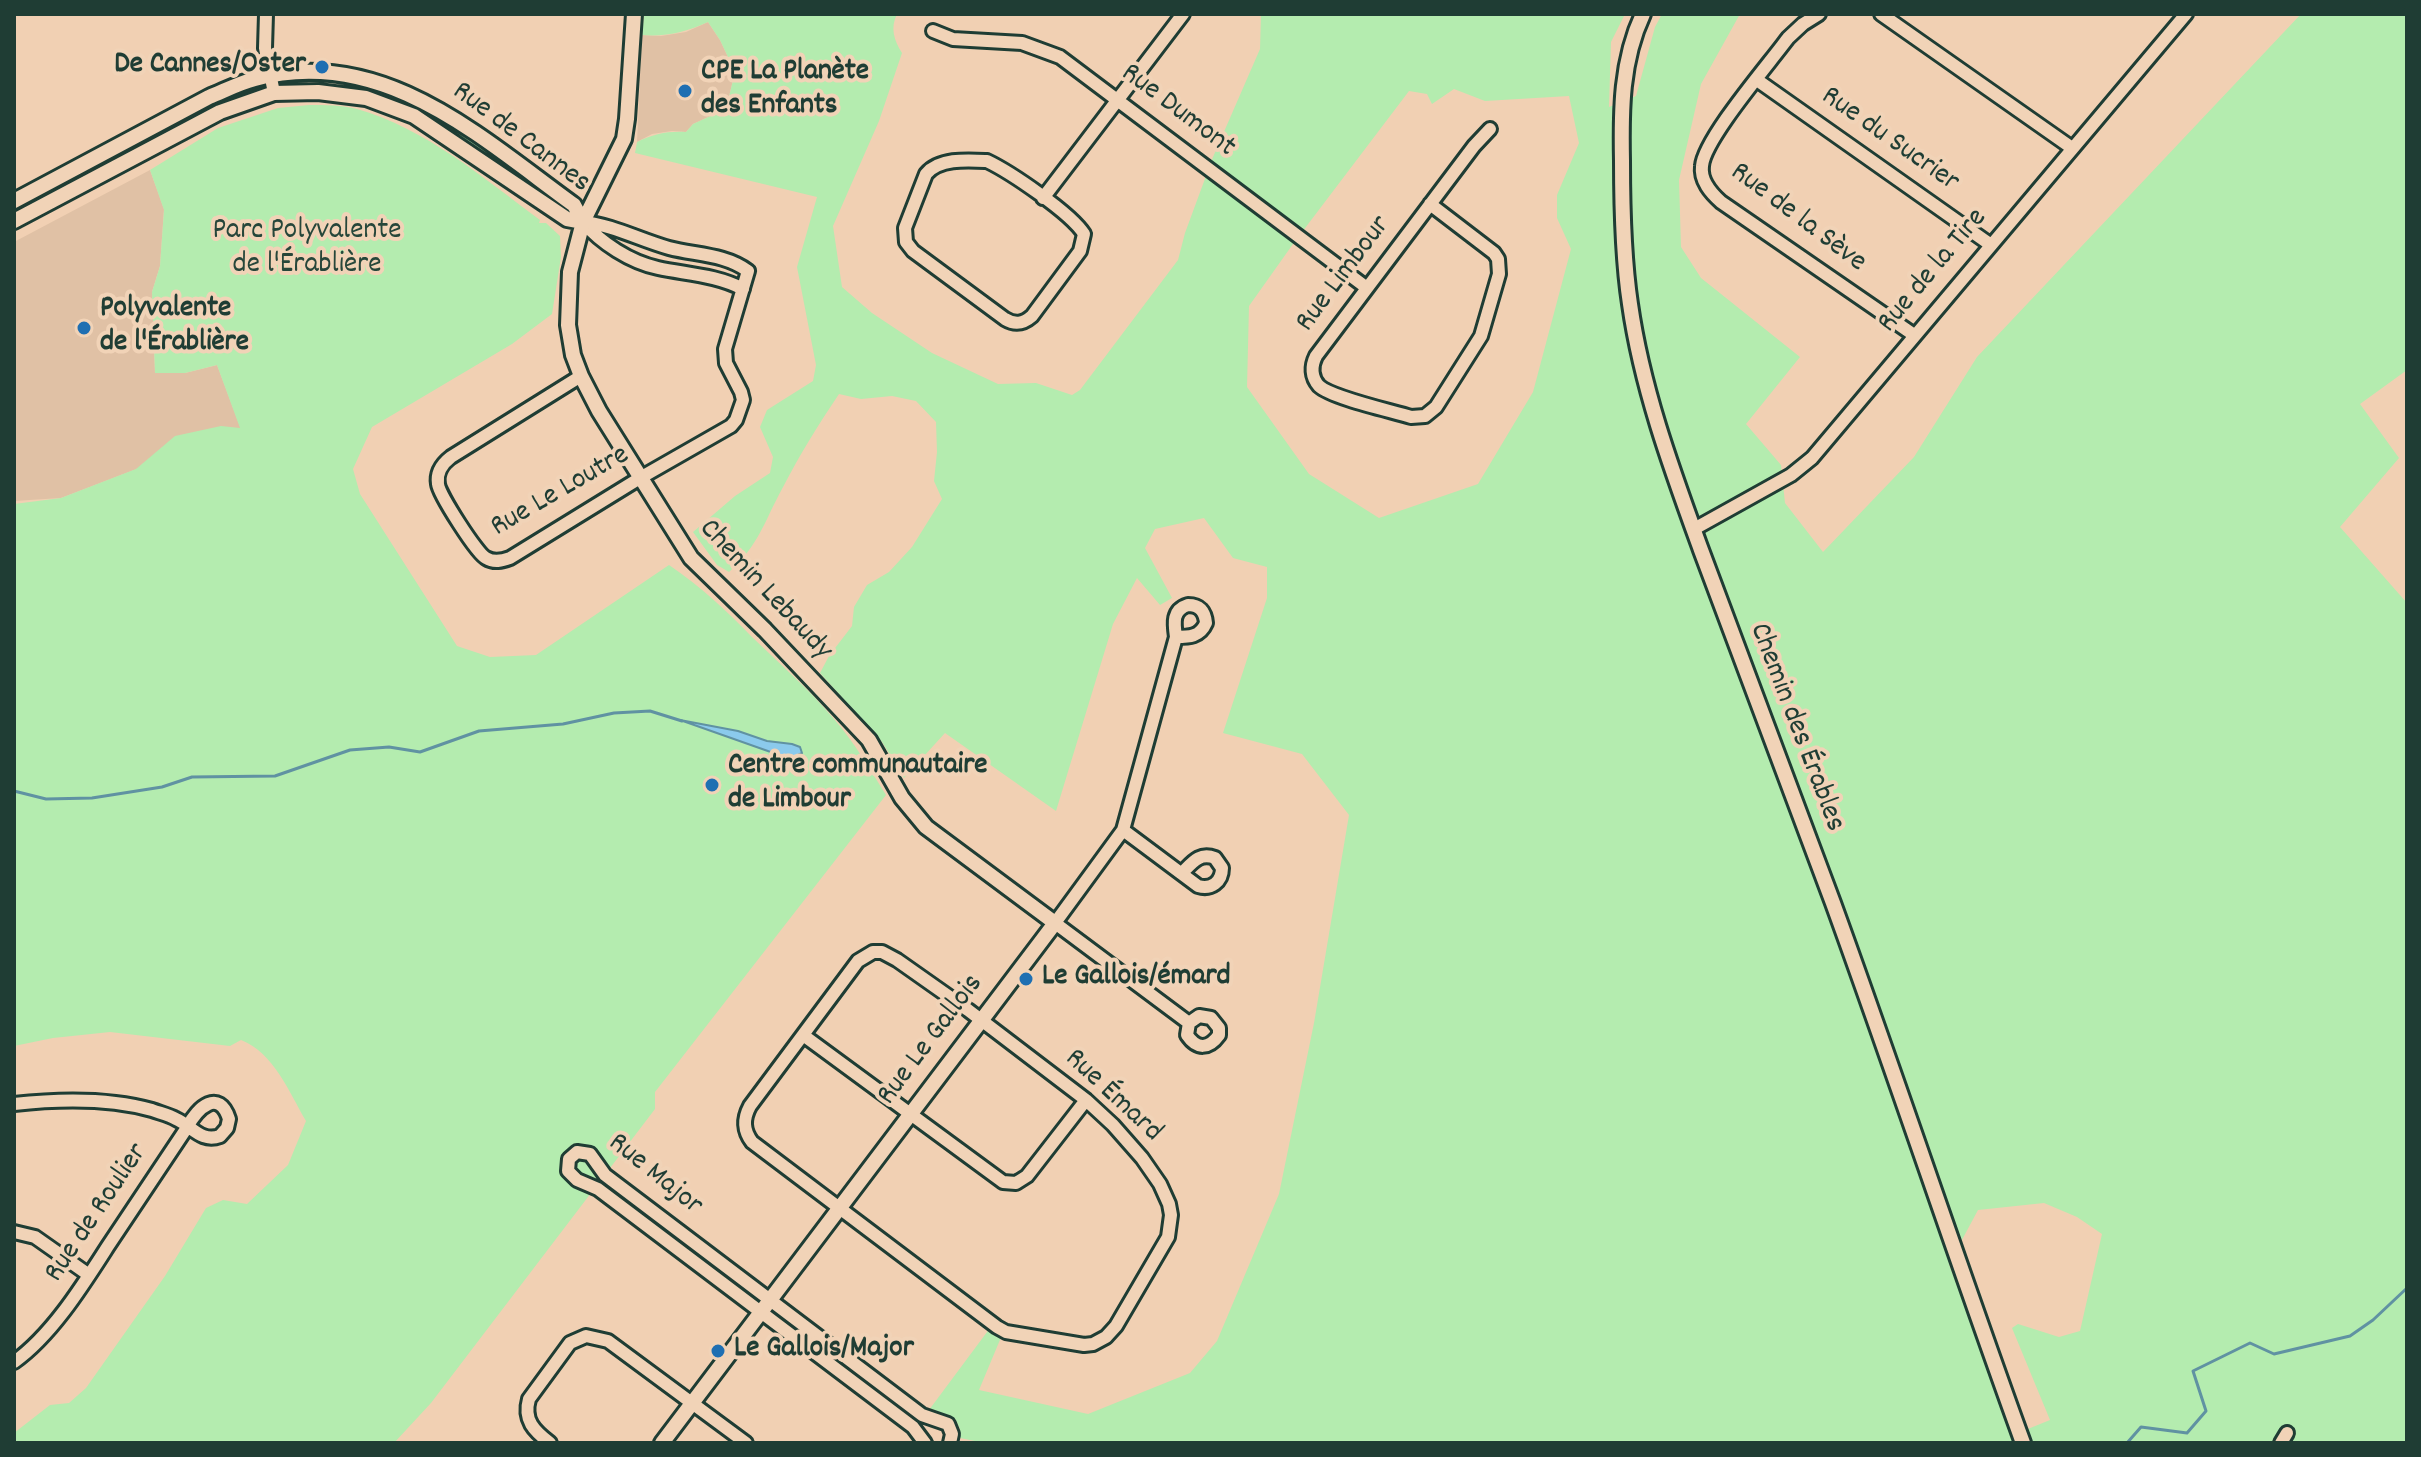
<!DOCTYPE html>
<html>
<head>
<meta charset="utf-8">
<style>
  body { margin:0 }
  #map { position:relative; width:2421px; height:1457px; overflow:hidden; background:#f1d0b3; font-family:Dekko,sans-serif }
  canvas { display:block }
  .frame { position:absolute; inset:0; border:16px solid #1f3d34; pointer-events:none }
</style>
</head>
<body>
<div id="map">
<canvas width="2421" height="1457"></canvas>
<div class="frame"></div>
</div>
<script>
const g = document.querySelector('canvas').getContext('2d');
g.lineJoin = 'round';
function fillPath(path, color) {
  g.fillStyle = color;
  g.fill(path, 'evenodd');
}
function trace(path, color, width, dash) {
  g.strokeStyle = color;
  g.lineWidth = width;
  g.lineCap = dash ? 'butt' : 'round';
  g.setLineDash(dash || []);
  g.stroke(path);
}
function drawText(font, color, halo, rows, align = 'center') {
  g.font = font + ' Dekko,sans-serif';
  g.lineWidth = 8;
  g.setLineDash([]);
  g.textBaseline = 'middle';
  g.strokeStyle = halo;
  g.fillStyle = color;
  for (const [text, x, y, turn = 0] of rows) {
    g.save();
    g.translate(x, y);
    g.rotate((+turn || 0) * Math.PI / 180);
    g.textAlign = isNaN(turn) ? turn : align;
    if (halo) g.strokeText(text, 0, 0);
    g.fillText(text, 0, 0);
    g.restore();
  }
}
const built = new Path2D(`
  M708,22L720,40L735,72L726,109L693,124L686,132L672,131L652,134L637,142L642,35L661,36L686,32Z
  M150,170L164,209L160,266L152,292L155,373H185L217,365L241,429L61,498L14,501V242Z`);
const green = new Path2D(`
  M644,14H897C890,28 894,40 902,53L879,121L833,226L842,287L872,313L932,353L998,384L1036,383L1072,395L1080,390L1178,260L1185,233L1213,157L1260,49L1261,14H1625L1611,42L1609,107L1636,96L1655,27L1662,14H1740L1701,84L1679,180L1681,247L1701,278L1800,357L1746,424L1781,465L1785,503L1823,552L1914,457L1977,357L2301,14H2407V370L2360,404L2399,458L2340,527L2407,603V1443H985L960,1438V1429L955,1419L929,1410L990,1328L1002,1335L979,1390L1088,1414L1190,1373L1217,1341L1279,1194L1314,1023L1349,815L1302,754L1223,733L1267,598V567L1233,558L1204,518L1155,529L1145,548L1172,598L1160,605L1137,578L1113,624L1056,811L945,733L904,778L882,742L820,673L829,656L852,626L854,607L867,585L889,572L912,547L942,499L934,481L937,452L936,422L916,401L892,396L861,399L839,394C818,425 799,456 782,489C764,522 759,545 729,572L717,565L693,532L735,496L770,473L773,457L760,427L767,410L813,381L816,365L797,267L817,197L635,153L637,142C653,134 668,131 686,132L693,124L726,109L735,72L720,40L708,22C686,32 666,37 642,35ZM1454,89L1485,101L1569,96L1579,143L1557,195V218L1571,249L1533,392L1478,484L1379,518L1309,474L1247,387L1249,306L1293,244L1409,91L1427,94L1432,104ZM2044,1203L2077,1217L2102,1234L2080,1331L2059,1337L2018,1324L2012,1328L2050,1420L2013,1435L1949,1264L1978,1210Z
  M301,84C385,81 450,119 512,172L487,159L434,122L298,87Z
  M309,105C325,105 342,105 357,109C427,129 483,178 540,220L539,223H546L560,236L561,257L552,314L512,344L372,427L353,469L360,494L457,646L490,657L536,655L669,565C701,587 725,609 752,637C780,664 809,689 834,719C854,742 870,769 886,795L655,1092V1109L431,1403L394,1443H14V1433L50,1405L69,1403L86,1388L165,1276L206,1208L223,1200L247,1204L288,1165L306,1121C289,1092 274,1053 241,1040L230,1046L110,1032L53,1038L14,1046V504L61,498L136,469L175,436L221,426L240,428L217,365L185,373H155L152,292L160,266L164,210L150,170L218,128L278,108Z`);
const water = new Path2D(`
  M680,720L738,731L767,741L792,744L800,747L802,753L796,756H782Z`);
const stream = new Path2D(`
  M14,791L46,799L92,798L162,787L192,777L275,776L350,750L389,747L420,752L479,731L563,724L614,713L650,711L682,721
  M2127,1443L2141,1427L2187,1433L2206,1411L2193,1371L2250,1343L2274,1354L2350,1336L2373,1320L2407,1288`);
const minor = new Path2D(`
  M266,14L265,48L274,93
  M1819,14L1803,24L1788,38C1769,64 1704,139 1702,166C1700,181 1711,193 1721,202L1914,335
  M1881,14L2072,148
  M933,31L953,39L1022,43L1060,57L1367,288
  M1757,80L1991,245
  M987,161C1010,172 1071,213 1084,234L1080,251L1032,316C1023,324 1015,325 1005,319L913,251L906,242L905,228L926,174C939,158 967,160 987,161Z
  M1043,198L1183,14
  M1430,204L1494,253L1498,259L1499,274L1481,336L1436,407L1425,416L1411,417C1392,411 1332,398 1319,386C1311,377 1311,366 1316,356L1474,146L1490,129
  M583,222C601,243 630,262 658,268C686,274 717,275 743,289
  M581,376L451,457C442,464 436,472 438,484C439,494 477,554 486,558C494,563 502,561 510,558L640,478L731,426L736,420L743,400L741,392L726,363L725,349L748,271C725,254 696,255 669,248C640,240 613,225 583,222
  M1694,529L1791,475L1812,458L2186,14
  M1176,637C1174,623 1172,610 1188,605C1200,605 1205,612 1206,623C1200,637 1189,637 1176,637L1123,830L1055,923L1189,1023L1187,1035C1197,1050 1209,1049 1219,1035V1028L1211,1018L1199,1016L1189,1023
  M1123,830L1198,886C1211,890 1222,882 1222,868L1215,858C1199,852 1192,863 1182,873
  M873,952H882L897,960L968,1010L1086,1100L1113,1125L1142,1158L1160,1184L1169,1204L1171,1215L1168,1237L1116,1326L1106,1337L1093,1344L1084,1345L1006,1332L997,1327L752,1142C743,1130 743,1119 750,1106L858,961Z
  M803,1035L1003,1182L1016,1183L1027,1176L1086,1100
  M14,1104C59,1099 109,1098 152,1110C160,1113 169,1115 176,1119C192,1126 201,1143 220,1136L227,1128L229,1119C219,1088 197,1108 188,1126C161,1166 135,1206 108,1246C83,1285 52,1335 14,1362
  M14,1232L35,1237L89,1275
  M550,1443C534,1431 523,1420 529,1399L570,1343L586,1336L608,1341L746,1443
  M925,1443L913,1427L598,1189L577,1180L568,1171L569,1159L577,1152L590,1154L605,1175L922,1415L948,1424L952,1434L950,1443
  M2281,1443L2287,1433`);
const tertiary = new Path2D(`
  M634,14L627,119L624,139L583,222L570,272L568,325L573,355L581,376L599,411L691,558L765,630L869,740L902,798L926,827L1055,923L662,1443
  M1643,14C1621,61 1621,111 1622,161C1622,208 1623,258 1630,304C1642,389 1672,470 1701,550C1744,668 1790,785 1833,903C1898,1082 1958,1264 2023,1443
  M14,201L209,97C224,91 239,83 255,79C382,45 480,137 574,205L583,222
  M14,221L220,112L274,93L318,92L366,98L414,116L567,219L583,222`);
const markers = [
  [322,67,8,"#1f6fb2"],
  [685,91,8,"#1f6fb2"],
  [84,328,8,"#1f6fb2"],
  [712,785,8,"#1f6fb2"],
  [1026,979,8,"#1f6fb2"],
  [718,1351,8,"#1f6fb2"]
];
const poiNames = [
  ["De Cannes/Oster",306,67,"right"],
  ["CPE La Planète",701,74],
  ["des Enfants",701,108],
  ["Polyvalente",100,311],
  ["de l'Érablière",100,345],
  ["Centre communautaire",728,768],
  ["de Limbour",728,802],
  ["Le Gallois/émard",1042,979],
  ["Le Gallois/Major",734,1351]
];
const streetNames = [
  ["Rue Dumont",1177,112,37],
  ["Rue de Cannes",520,139,37],
  ["Rue du Sucrier",1889,141,35],
  ["Rue de la Sève",1797,219,37],
  ["Rue de la Tire",1934,272,-50],
  ["Rue Limbour",1345,275,-53],
  ["Rue Le Loutre",561,493,-30],
  ["Chemin Lebaudy",764,591,47],
  ["Chemin des Érables",1795,728,69],
  ["Rue Le Gallois",932,1041,-53],
  ["Rue Émard",1112,1097,43],
  ["Rue Major",654,1176,39],
  ["Rue de Roulier",98,1214,-56]
];
const parkNames = [
  ["Parc Polyvalente",307,233],
  ["de l'Érablière",307,267]
];
fillPath(built, '#e0c1a5');
fillPath(green, '#b4ecaf');
fillPath(water, '#8bcaec');
trace(water, '#6092a2', 2);
trace(stream, '#6092a2', 3);
trace(minor, '#1f3d34', 18);
trace(tertiary, '#1f3d34', 20);
trace(minor, '#f1d3b7', 12);
trace(tertiary, '#f1d3b7', 14);
for (const [x, y, r, color] of markers) {
  const dot = new Path2D();
  dot.arc(x, y, r, 0, 2 * Math.PI);
  g.fillStyle = color;
  g.fill(dot);
  trace(dot, '#f1d3b7', 3);
}
drawText('bold 30px', '#1f3d34', '#f1d3b7', poiNames, 'left');
drawText('30px', '#1f3d34', '#f1d3b7', streetNames);
drawText('30px', '#26463a', '#f1d3b7', parkNames);
</script>
</body>
</html>
